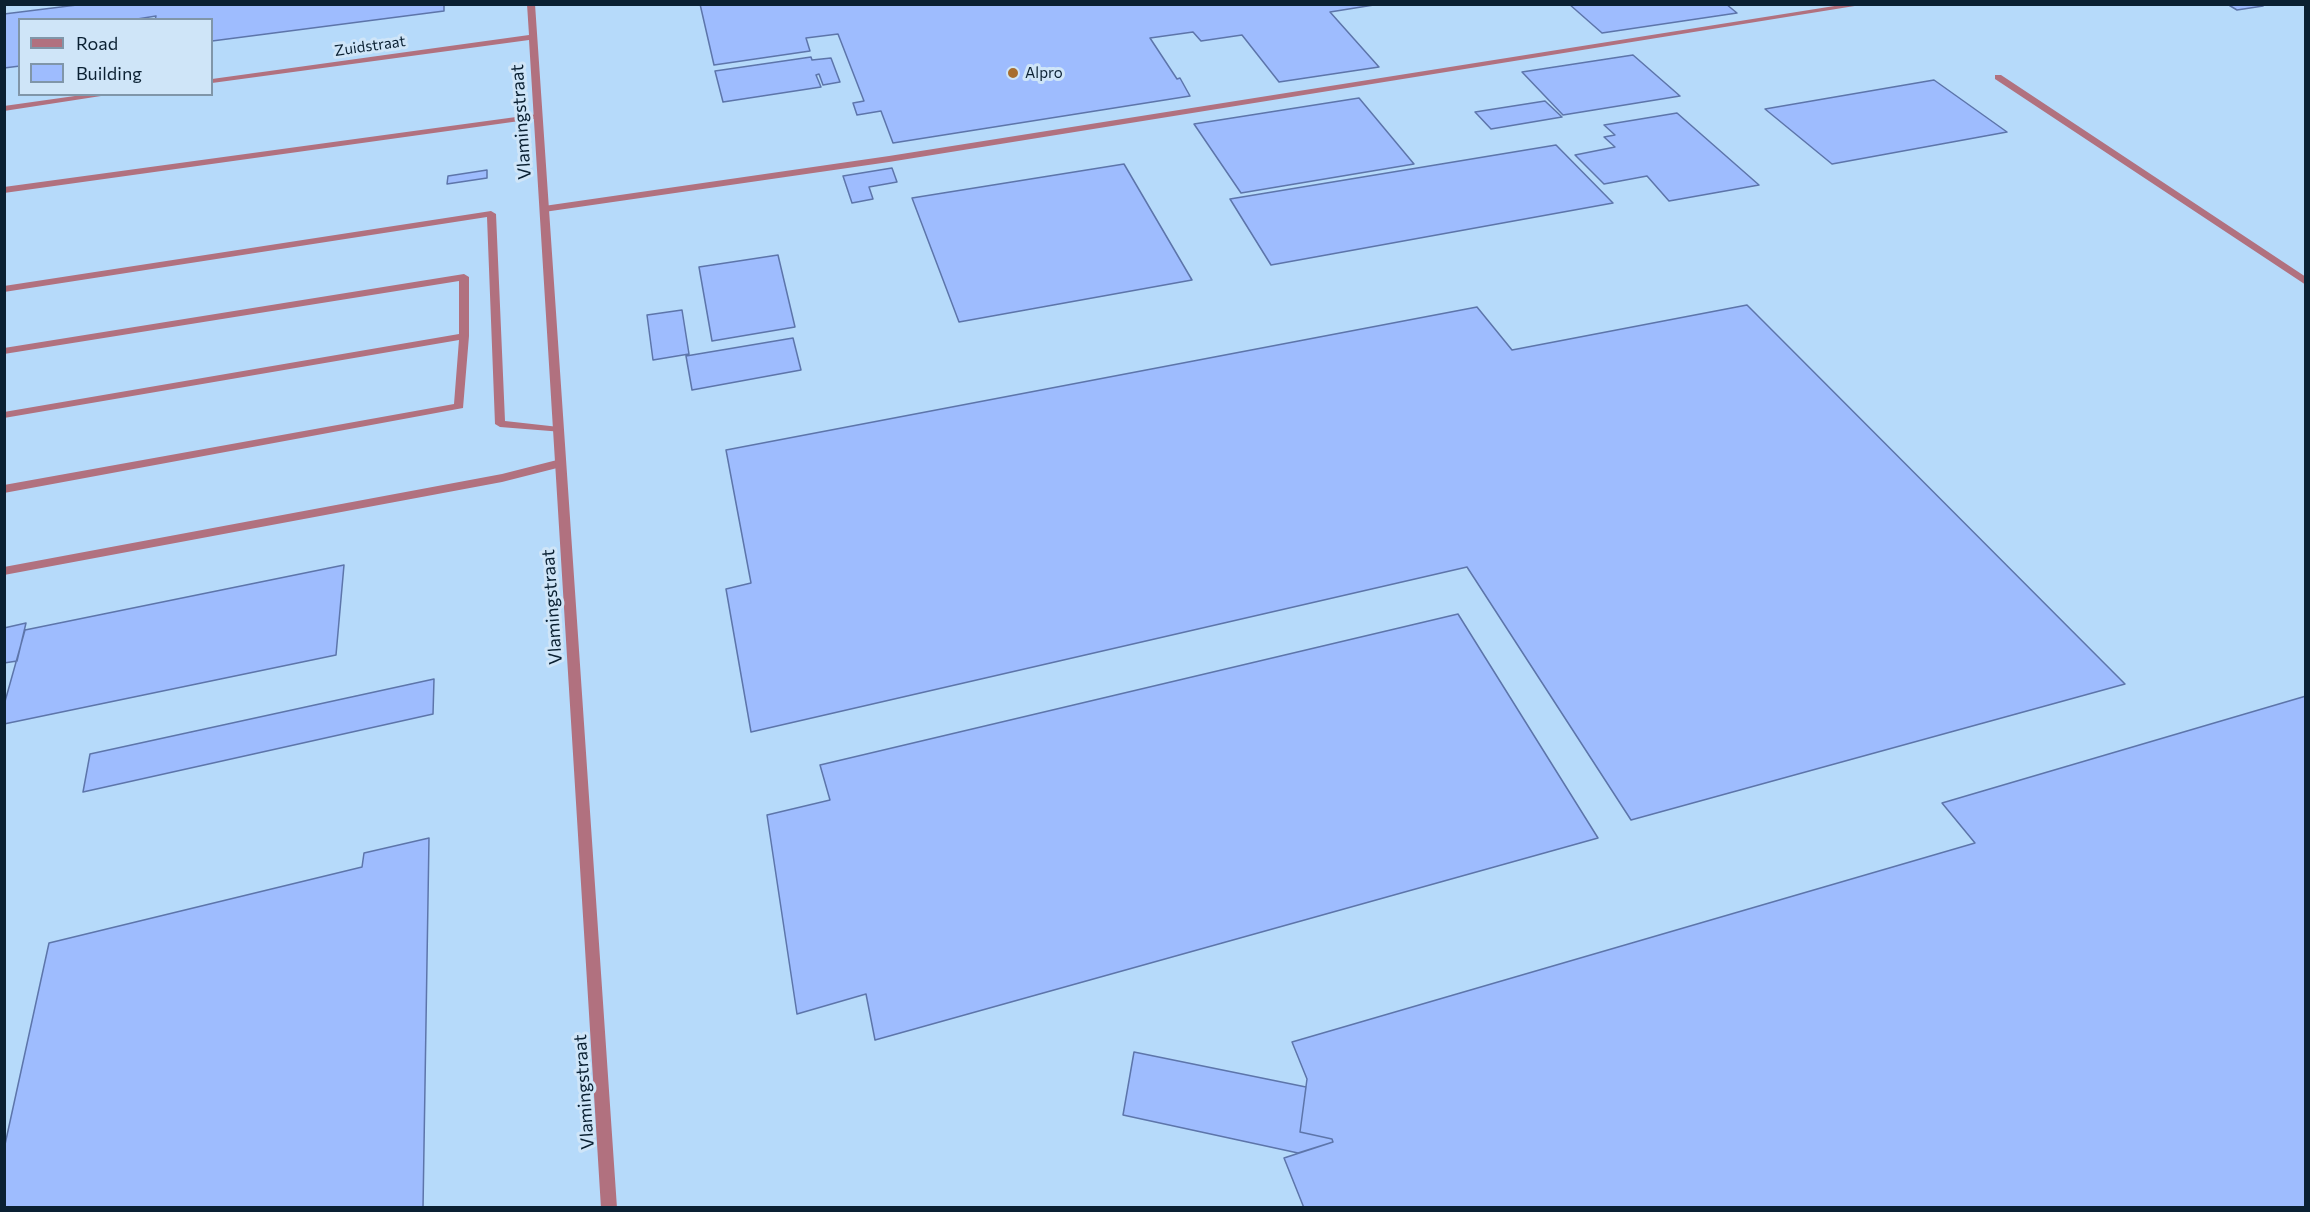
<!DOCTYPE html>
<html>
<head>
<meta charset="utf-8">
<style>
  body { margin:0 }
  #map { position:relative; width:2310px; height:1212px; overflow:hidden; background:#cfe5f8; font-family:Commissioner,sans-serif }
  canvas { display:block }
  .frame { position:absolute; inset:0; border:6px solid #0a2032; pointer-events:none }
  .legend { position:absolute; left:18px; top:18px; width:195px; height:78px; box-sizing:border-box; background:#cfe5f8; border:2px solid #8096a9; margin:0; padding:8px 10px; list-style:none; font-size:18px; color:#0a2032 }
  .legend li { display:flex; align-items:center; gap:12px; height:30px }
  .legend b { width:30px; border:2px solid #8096a9 }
</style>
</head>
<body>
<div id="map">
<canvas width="2310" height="1212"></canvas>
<div class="frame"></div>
<ul class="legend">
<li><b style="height:8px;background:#b1717f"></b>Road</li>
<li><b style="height:16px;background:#9ebcfe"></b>Building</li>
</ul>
</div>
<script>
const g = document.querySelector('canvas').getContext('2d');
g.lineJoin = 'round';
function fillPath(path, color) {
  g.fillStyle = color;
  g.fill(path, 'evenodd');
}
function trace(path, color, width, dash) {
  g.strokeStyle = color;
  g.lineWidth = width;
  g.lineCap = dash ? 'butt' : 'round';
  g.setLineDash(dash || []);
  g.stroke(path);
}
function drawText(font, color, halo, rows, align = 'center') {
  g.font = font + ' Commissioner,sans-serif';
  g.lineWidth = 6;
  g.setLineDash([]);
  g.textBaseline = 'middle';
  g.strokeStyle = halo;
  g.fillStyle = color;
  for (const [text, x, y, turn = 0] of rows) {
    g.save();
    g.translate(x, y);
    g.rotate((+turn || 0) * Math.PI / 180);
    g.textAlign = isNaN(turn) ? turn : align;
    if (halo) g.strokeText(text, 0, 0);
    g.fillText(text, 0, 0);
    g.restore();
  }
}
const built = new Path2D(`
  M5,5H2305V1207H5ZM20,20H212V94H20Z`);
const building = new Path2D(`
  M85,4H444V11L212,41V20H155L156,16L131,20H20V66L4,68V14Z
  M700,4H1380L1330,12L1379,67L1279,82L1242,35L1201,41L1193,32L1150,38L1177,79L1180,78L1190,96L893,143L881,111L857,115L853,103L864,101L838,34L806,38L810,51L714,65Z
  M1569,4H1726L1737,13L1602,33Z
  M2227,4H2260L2263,6L2237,10Z
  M1633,55L1680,96L1563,115L1522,72Z
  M811,57L812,60L831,58L840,82L823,85L819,74L816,75L821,87L723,102L715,71Z
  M1934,80L2007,132L1832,164L1765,109Z
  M1359,98L1414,164L1241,193L1194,124Z
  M1545,101L1562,117L1491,129L1475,112Z
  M1677,113L1759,185L1669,201L1647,176L1604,184L1575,155L1615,147L1604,137L1615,135L1604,125Z
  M1556,145L1613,203L1271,265L1230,199Z
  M1124,164L1192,280L959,322L912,198Z
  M892,168L897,182L869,187L873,199L852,203L843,176Z
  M487,170V178L447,184L448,176Z
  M778,255L795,327L712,341L699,267Z
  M1747,305L2125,684L1631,820L1467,567L751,732L726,589L751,583L726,450L1477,307L1512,350Z
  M682,310L689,354L653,360L647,315Z
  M793,338L801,370L692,390L686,356Z
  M344,565L336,655L4,724V705L25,630Z
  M1458,614L1598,838L875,1040L866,994L797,1014L767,815L830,800L820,765Z
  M26,623L17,661L4,663V628Z
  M434,679L433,714L83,792L90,754Z
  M2306,696V1208H1304L1284,1158L1333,1142L1332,1139L1300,1132L1307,1079L1292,1042L1975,843L1942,803Z
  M429,838L423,1208H4V1149L49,943L362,867L364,853Z
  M1134,1052L1306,1087L1300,1132L1332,1139L1333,1142L1298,1153L1123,1115Z`);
const service = new Path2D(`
  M1847,4H1867L889,162L544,212L540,209L544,206L889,156Z
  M1995,75H2001L2306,277V285L1995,79Z
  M538,114L542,116L541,118L4,193V187Z
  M491,211L496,214L505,421L559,427L564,430L563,432L500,427L495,424L487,217L4,292V286Z
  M464,274L469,277V336L463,408L4,493V485L454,404L459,340L4,418V412L459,334V281L4,354V348Z
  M561,459L565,460L566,463L565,466L502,482L4,575V567L502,474Z`);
const minor = new Path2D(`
  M527,4H535L617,1208H601L529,40L212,83V79L529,35Z
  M89,94H114L4,111V106Z`);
const markers = [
  [1013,73,6,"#a86e2e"]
];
const farStreetnames = [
  ["Zuidstraat",370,46,-8]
];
const farPoinames = [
  ["Alpro",1025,73]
];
const streetNames = [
  ["Vlamingstraat",521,122,-94],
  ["Vlamingstraat",552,607,-94],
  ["Vlamingstraat",584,1092,-94]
];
fillPath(built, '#b6dafa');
fillPath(building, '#9ebcfe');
trace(building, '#5d75aa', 1.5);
fillPath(service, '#b1717f');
fillPath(minor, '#b1717f');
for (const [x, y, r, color] of markers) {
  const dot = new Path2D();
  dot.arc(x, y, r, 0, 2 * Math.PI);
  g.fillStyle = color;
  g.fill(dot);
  trace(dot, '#cfe5f8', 2);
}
drawText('15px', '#0a2032', '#cfe5f8', farStreetnames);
drawText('15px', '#0a2032', '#cfe5f8', farPoinames, 'left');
drawText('18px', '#0a2032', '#cfe5f8', streetNames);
</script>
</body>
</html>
